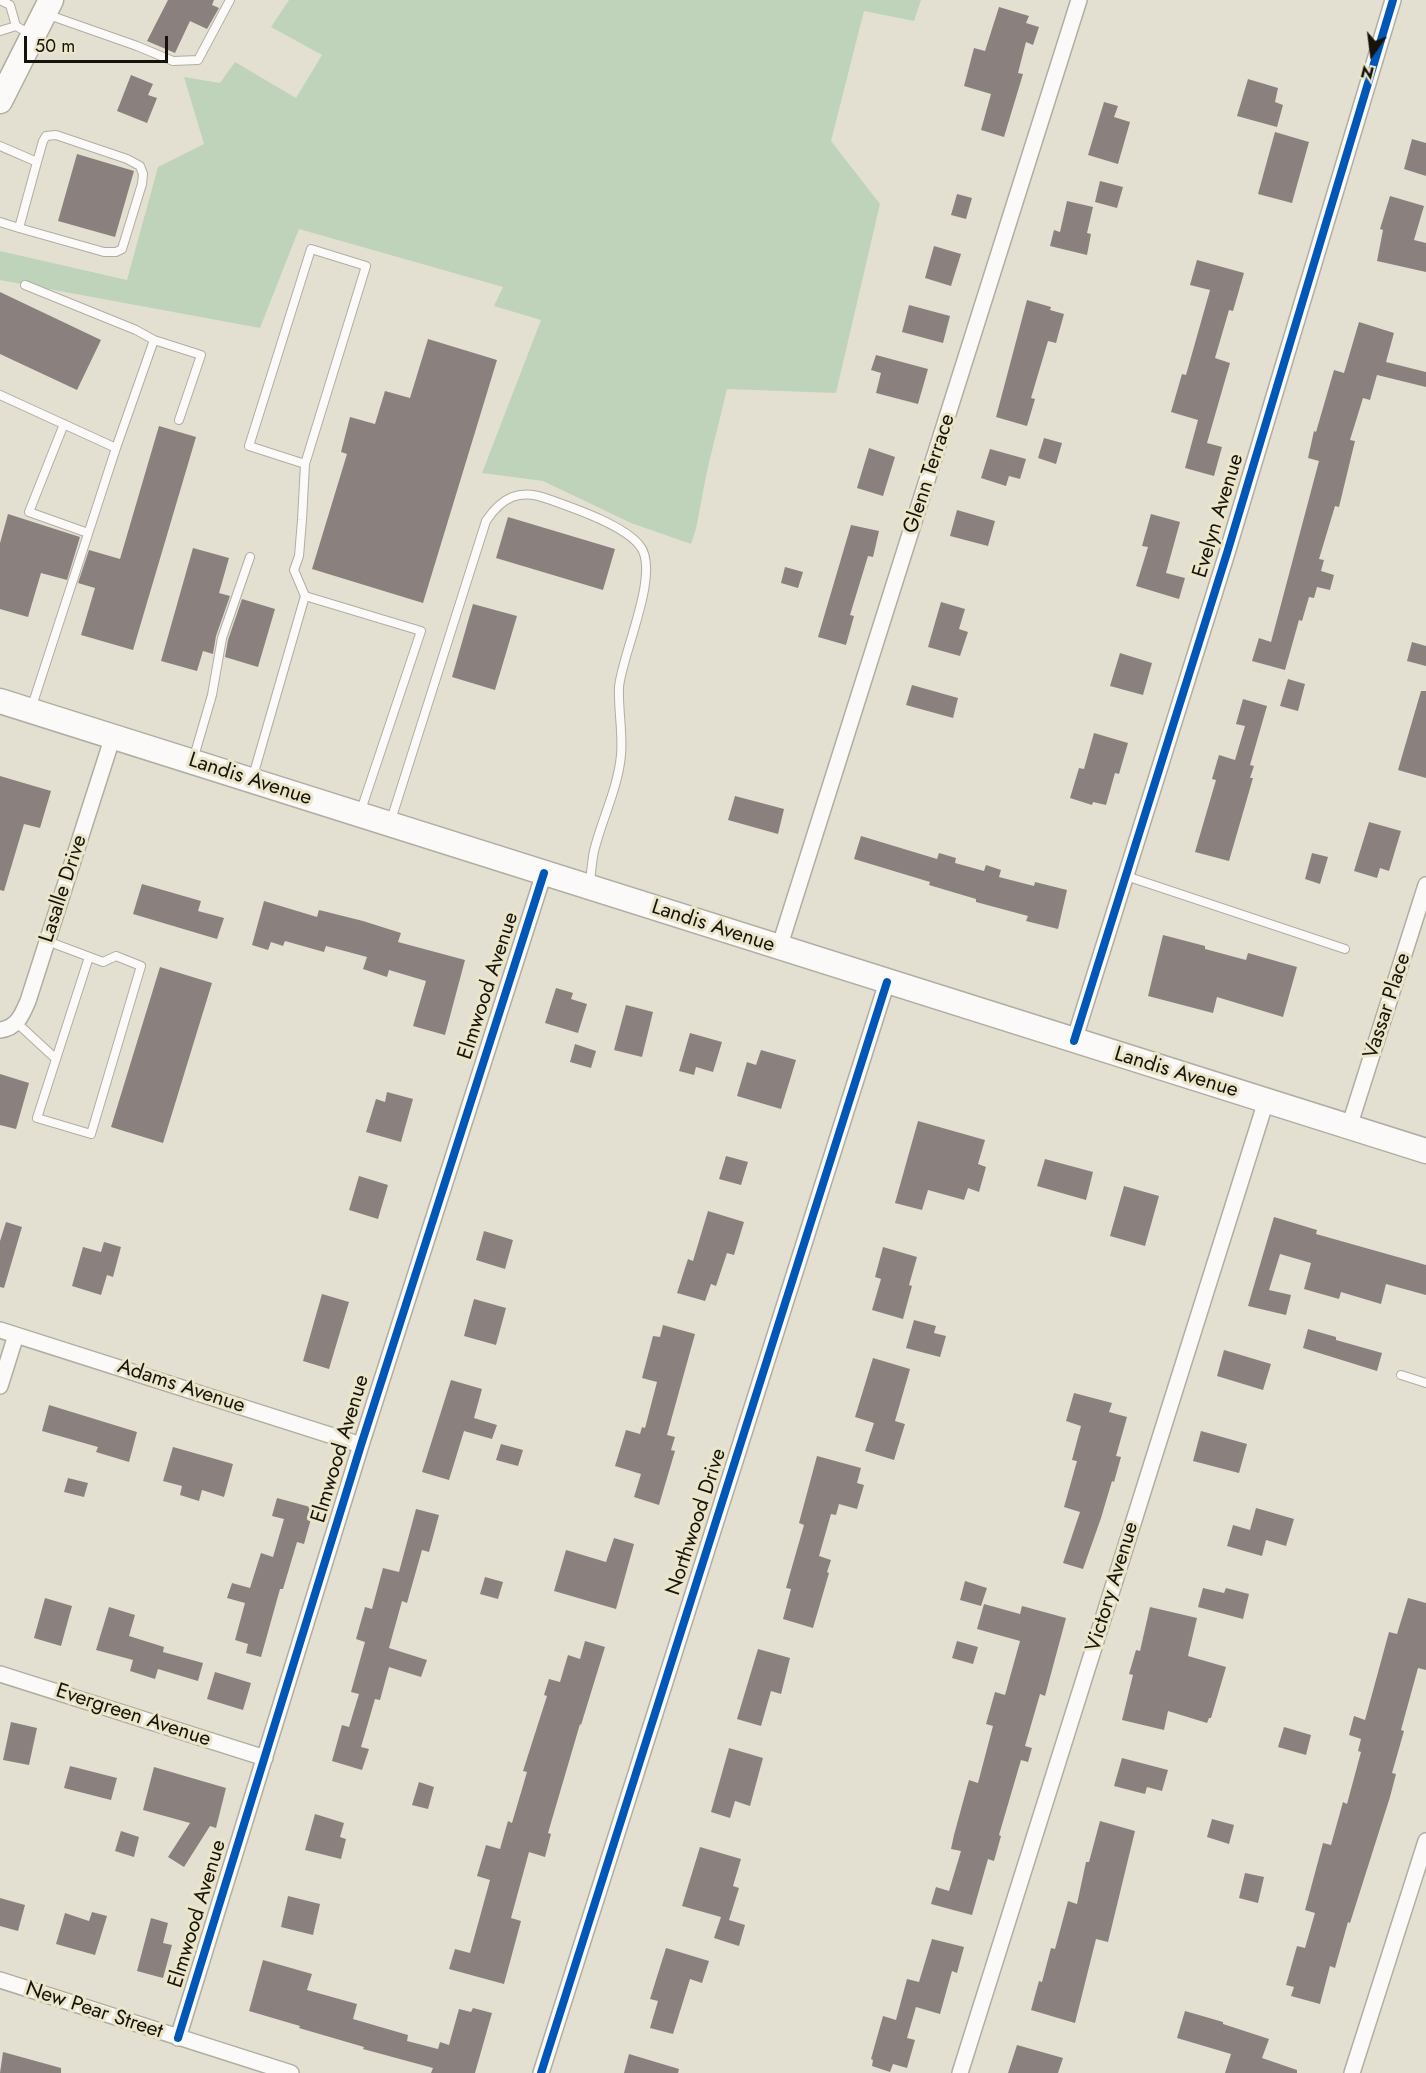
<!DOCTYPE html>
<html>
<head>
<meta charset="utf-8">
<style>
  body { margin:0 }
  #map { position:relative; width:1426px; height:2073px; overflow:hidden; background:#e3e0d2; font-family:Jost,sans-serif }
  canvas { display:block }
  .north { position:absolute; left:1342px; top:24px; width:60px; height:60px; -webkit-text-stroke:4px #ebe5ca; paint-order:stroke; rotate:194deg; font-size:16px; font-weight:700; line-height:24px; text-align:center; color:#16140a }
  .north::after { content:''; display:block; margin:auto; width:21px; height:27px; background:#16140a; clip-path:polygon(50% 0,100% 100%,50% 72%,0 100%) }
  .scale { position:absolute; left:24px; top:36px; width:144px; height:27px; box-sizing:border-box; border:3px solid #16140a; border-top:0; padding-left:8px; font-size:18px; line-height:21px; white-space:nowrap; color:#16140a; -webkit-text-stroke:4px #ebe5ca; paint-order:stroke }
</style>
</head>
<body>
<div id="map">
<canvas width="1426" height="2073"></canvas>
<div class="north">N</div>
<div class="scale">50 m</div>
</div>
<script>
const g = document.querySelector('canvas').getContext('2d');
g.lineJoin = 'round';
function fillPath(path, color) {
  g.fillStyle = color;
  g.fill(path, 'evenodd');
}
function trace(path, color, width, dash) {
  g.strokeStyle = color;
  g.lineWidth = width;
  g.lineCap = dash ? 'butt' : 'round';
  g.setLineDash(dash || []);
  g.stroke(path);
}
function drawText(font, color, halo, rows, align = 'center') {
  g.font = font + ' Jost,sans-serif';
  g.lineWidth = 6;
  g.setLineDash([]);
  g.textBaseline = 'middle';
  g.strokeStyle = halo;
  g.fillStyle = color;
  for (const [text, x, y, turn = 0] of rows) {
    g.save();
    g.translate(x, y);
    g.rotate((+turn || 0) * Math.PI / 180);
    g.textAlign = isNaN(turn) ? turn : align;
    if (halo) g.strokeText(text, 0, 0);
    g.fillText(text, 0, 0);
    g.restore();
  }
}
const green = new Path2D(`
  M289,0H921L914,21L864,11L831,141L880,204L836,393L727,389L707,471L696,529L691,544L631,523L543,481L482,473L541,320L494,306L503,287L299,229L260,328L0,280V251L127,280L158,167L204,144L184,77L220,83L235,62L296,98L322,55L271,27Z`);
const building = new Path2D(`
  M168,0H214L212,5L219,8L207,29L190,21L175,53L147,41Z
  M999,7L1029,16L1026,23L1039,27L1033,45L1026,42L1018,73L1023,74L1004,137L981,130L991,94L964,86L974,48L985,51Z
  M131,75L153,84L148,95L157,98L147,123L117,111Z
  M1248,79L1278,88L1275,102L1283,105L1277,127L1237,116Z
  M1104,102L1118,106L1114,117L1130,122L1118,164L1088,155Z
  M1275,132L1309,142L1292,203L1258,194Z
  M1412,139L1426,143V176L1404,169Z
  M77,154L134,171L115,237L58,221Z
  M1100,181L1123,187L1117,208L1095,202Z
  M957,194L972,198L966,219L951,215Z
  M1390,196L1424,206L1414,240L1426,243V272L1377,261L1383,230L1380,229Z
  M1067,201L1093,207L1087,233L1091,234L1087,255L1050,246L1054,230L1060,232Z
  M934,246L961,254L951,286L925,278Z
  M1197,260L1244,273L1233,311L1229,310L1215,358L1230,363L1207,443L1222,447L1214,476L1185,468L1198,420L1171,412L1182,374L1186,375L1210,290L1190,285Z
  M0,292L101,340L77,390L0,354Z
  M1027,300L1051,307L1050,310L1064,314L1056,343L1048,341L1031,398L1035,399L1027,426L996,417Z
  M909,305L950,316L943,343L902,332Z
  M1359,322L1394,333L1386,362L1426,372V387L1377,375L1370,400L1363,398L1350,440L1355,441L1339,507L1335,506L1319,559L1324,560L1321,571L1334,575L1330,590L1317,587L1314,598L1309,597L1302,621L1299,620L1285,670L1252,661L1259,638L1271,642L1319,461L1308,458L1314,431L1316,432L1334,370L1344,373Z
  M428,339L497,360L423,603L312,569L347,454L341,452L350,417L375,424L385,391L410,398Z
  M876,355L928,369L918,404L876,393L881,373L871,370Z
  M159,426L196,437L133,650L81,635L95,588L78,583L89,550L120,559Z
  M1044,438L1062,443L1056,464L1038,458Z
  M869,448L895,457L883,496L857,488Z
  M990,449L1026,459L1020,479L1009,476L1006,486L981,478Z
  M957,510L995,521L988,546L950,536Z
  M8,514L80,537L67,580L41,573L28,617L0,609V543Z
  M1151,514L1180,522L1166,573L1185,578L1179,599L1136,586L1148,547L1142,546Z
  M508,517L615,549L603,590L496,558Z
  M851,525L879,531L873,557L868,556L850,615L854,616L846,645L818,637Z
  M193,548L229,558L219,593L230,596L216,636L213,654L203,651L197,671L161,661Z
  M785,567L803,572L798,588L781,583Z
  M242,599L275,609L258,667L225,657L228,640Z
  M941,602L965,609L959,629L968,632L960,656L928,647Z
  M473,604L517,616L495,690L452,677Z
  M1412,642L1426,646V666L1407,661Z
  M1120,653L1152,663L1143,695L1110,686Z
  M1288,679L1305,684L1298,711L1280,706Z
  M912,685L958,698L953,718L906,705Z
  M1421,691H1426V778L1398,770Z
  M1243,699L1267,706L1250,765L1254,766L1250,778H1253L1229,861L1195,852L1216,780L1212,779L1219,755L1235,760L1245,726L1236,724Z
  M1094,733L1128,743L1119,774L1115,773L1106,805L1093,802L1092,805L1070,798L1079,768L1084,769Z
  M0,776L51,791L40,828L24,824L4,891L0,890Z
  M735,796L784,809L778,834L728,820Z
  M1369,822L1401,831L1389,871L1380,868L1377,878L1354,871Z
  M861,836L937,859L939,853L956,858L955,863L984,871L986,865L1001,870L999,877L1034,886L1035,882L1067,890L1058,929L1026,921L1028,916L976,902V899L929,885L930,882L854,859Z
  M1312,853L1328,857L1320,884L1305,879Z
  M142,884L201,901L198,911L224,918L217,939L133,914Z
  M264,901L317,917L319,910L363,921L401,933L398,942L465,960L445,1035L413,1026L426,981L389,970L387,977L363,969L367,957L326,946L324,952L285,941L283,946L271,942L268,950L252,945Z
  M1163,935L1205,946V949L1246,960L1248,953L1297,967L1283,1017L1217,997L1213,1013L1148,996Z
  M160,967L212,983L163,1143L111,1127Z
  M556,988L573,993L571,999L587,1004L578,1033L545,1023Z
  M626,1005L653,1012L642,1057L614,1050Z
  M690,1033L722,1042L713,1072L696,1067L694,1075L679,1071Z
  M575,1044L596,1051L591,1068L570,1062Z
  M761,1050L796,1060L781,1109L737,1096L747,1062L756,1065Z
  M0,1074L29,1083L16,1129L0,1125Z
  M387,1092L413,1099L401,1142L366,1132L376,1099L385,1102Z
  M918,1121L985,1140L978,1164L986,1167L979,1192L968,1188L964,1200L928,1190L922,1210L895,1203Z
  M726,1156L748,1162L741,1185L719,1179Z
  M1045,1159L1093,1172L1086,1200L1037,1186Z
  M359,1176L388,1185L378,1219L349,1210Z
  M1124,1186L1159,1196L1145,1246L1110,1236Z
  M708,1211L744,1222L734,1255L727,1253L716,1286L711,1284L705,1301L677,1293L688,1259L693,1261Z
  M1274,1217L1317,1230L1316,1234L1426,1265V1295L1386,1284L1381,1304L1341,1292L1339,1299L1304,1289L1311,1263L1280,1254L1269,1290L1291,1295L1286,1315L1248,1306Z
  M6,1222L22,1227L4,1288L0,1287V1241Z
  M484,1231L513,1240L505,1269L476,1260Z
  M104,1242L121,1247L113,1277L107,1275L101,1295L72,1286L83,1247L101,1252Z
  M883,1247L917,1257L909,1285L912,1286L903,1319L872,1310L881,1279L875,1277Z
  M322,1294L349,1302L329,1369L303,1361Z
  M474,1299L506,1308L496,1345L464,1336Z
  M914,1320L936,1326L934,1333L946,1336L940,1357L906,1348Z
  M663,1325L695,1334L667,1435L675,1437L671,1450L675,1451L659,1505L634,1497L641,1474L615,1466L626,1430L640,1434L642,1427L645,1428L657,1382L642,1378L653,1336L660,1337Z
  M1308,1329L1336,1337V1340L1382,1353L1377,1371L1303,1348Z
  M1224,1350L1271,1364L1263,1390L1217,1376Z
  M873,1358L910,1369L895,1421L905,1424L894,1460L865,1451L874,1423L855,1417Z
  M451,1380L482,1389L474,1418L497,1425L492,1439L464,1431L449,1480L422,1472Z
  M1074,1393L1112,1403L1109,1412L1127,1417L1116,1456L1121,1457L1114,1482L1112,1481L1101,1518L1083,1569L1063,1563L1080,1512L1064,1507L1077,1461L1072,1460L1081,1426L1066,1421Z
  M49,1405L137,1432L129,1462L96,1452L98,1447L42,1431Z
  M1201,1431L1247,1444L1239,1473L1193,1461Z
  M501,1444L523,1450L518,1466L496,1460Z
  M173,1447L233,1464L224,1497L202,1490L199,1501L180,1495L182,1486L163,1481Z
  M817,1456L861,1468L857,1483L864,1485L857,1509L839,1504L836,1515L831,1514L819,1556L831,1560L827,1572L829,1573L813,1628L783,1619L791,1589L786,1588L804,1525L799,1523Z
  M68,1478L88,1483L84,1497L64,1492Z
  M277,1498L314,1508L304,1544L297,1542L283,1589H280L261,1657L246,1653L248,1644L235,1640L245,1603L227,1598L232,1583L250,1588L261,1553L273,1557L284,1519L272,1516Z
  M1256,1508L1294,1519L1286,1546L1266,1540L1262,1556L1227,1546L1233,1525L1250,1530Z
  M416,1509L439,1515L429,1552L422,1550L407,1603L402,1601L389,1648L427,1660L421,1677L389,1667L380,1700L375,1699L361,1747L369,1749L362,1770L332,1761L342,1725L349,1727L359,1694L351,1692L365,1642L356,1639L365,1607L372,1609L383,1568L399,1572Z
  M614,1538L634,1544L616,1609L554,1591L566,1550L606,1562Z
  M485,1577L503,1582L498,1599L480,1594Z
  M965,1581L987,1588L981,1606L960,1600Z
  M1203,1588L1224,1593L1226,1588L1249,1594L1243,1619L1198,1607Z
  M45,1598L72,1606L61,1646L34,1638Z
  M1408,1598L1426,1603V1670L1418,1668L1401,1730L1404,1731L1392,1773L1396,1774L1390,1797L1350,1923L1348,1922L1335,1968L1330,1966L1320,2004L1291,1996L1294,1987L1286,1985L1297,1946L1305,1948L1315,1913L1305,1910L1323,1843L1331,1845L1343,1802L1347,1804L1361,1752L1358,1751L1361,1739L1349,1735L1354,1716L1365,1720L1389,1632L1397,1634Z
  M984,1604L1020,1614L1022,1606L1066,1618L1045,1696L1040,1694L1025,1746L1032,1748L1028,1762L1021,1760L999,1835L1001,1836L994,1861L988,1859L972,1915L931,1904L936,1887L949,1891L961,1851L951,1849L954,1835L969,1780L978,1783L993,1726L986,1724L995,1692L1005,1695L1020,1641L977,1629Z
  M109,1607L135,1615L129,1636L164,1647L163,1652L203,1663L198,1681L158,1669L155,1679L130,1671L133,1660L96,1650Z
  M1150,1607L1197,1618L1188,1656L1226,1667L1211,1718H1209L1207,1723L1168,1711L1164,1730L1122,1720L1133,1675L1129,1674L1136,1650L1140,1651Z
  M585,1641L605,1647L581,1725L580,1724L548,1833L551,1834L545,1857L529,1852L511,1918L521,1921L504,1984L449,1969L455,1949L470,1953L490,1880L477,1876L486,1845L500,1849L508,1821L512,1823L527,1772L523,1771L547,1696L544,1695L549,1679L560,1682L568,1655L580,1659Z
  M957,1641L978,1647L973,1664L952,1658Z
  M758,1649L790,1658L781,1694L771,1691L761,1726L737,1719Z
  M215,1672L251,1683L243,1710L207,1699Z
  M11,1722L37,1728L29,1765L3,1760Z
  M1284,1727L1311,1735L1306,1755L1278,1747Z
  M729,1748L763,1758L750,1806L735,1801L730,1818L711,1812Z
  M1122,1758L1168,1770L1162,1791L1147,1787L1145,1794L1114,1786Z
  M70,1766L117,1778L111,1800L64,1788Z
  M154,1767L226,1788L216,1828L210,1826L184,1867L168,1857L190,1823L143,1810Z
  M419,1782L434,1787L428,1809L412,1805Z
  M315,1814L344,1823L340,1837L346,1839L341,1859L305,1850Z
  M1212,1819L1234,1825L1229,1844L1207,1837Z
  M1100,1821L1135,1831L1108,1942L1096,1939L1075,2023L1031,2010L1039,1981L1042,1982L1051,1948L1055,1949L1068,1901L1077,1904L1086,1862H1089Z
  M121,1831L139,1837L134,1857L115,1851Z
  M700,1847L741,1859L733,1886L739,1888L729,1920L745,1925L739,1946L714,1938L721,1917L682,1906Z
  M1245,1873L1264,1877L1258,1903L1239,1898Z
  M288,1896L320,1904L313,1935L281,1927Z
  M0,1898L25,1905L18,1931L0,1926Z
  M92,1912L107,1916L95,1955L56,1944L65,1913L89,1921Z
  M151,1918L168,1923L163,1943L172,1945L163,1978L137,1971Z
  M932,1939L964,1947L957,1973L952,1971L940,2014L916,2007L907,2038L915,2040L907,2068L893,2064L890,2072L872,2066L873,2060L871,2059L883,2016L896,2020L907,1979L919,1982Z
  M666,1948L709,1961L702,1983L690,1979L673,2034L650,2028L658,2001L650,1999Z
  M263,1960L312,1974L307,1990L357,2004L353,2019L408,2035L407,2041L438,2049L440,2042L449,2045L459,2009L471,2012L473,2008L492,2013L475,2073H431L433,2068L363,2049L364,2047L299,2028L300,2026L249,2011Z
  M1185,2011L1223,2022V2024L1269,2039L1262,2058L1297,2070V2073H1225L1231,2054L1177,2038Z
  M1017,2045L1063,2058L1058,2073H1008Z
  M3,2052L61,2068V2073H0Z
  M629,2054L679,2069L678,2073H624Z`);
const lane = new Path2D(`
  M0,0L10,5L16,26
  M46,14L137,46L173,61L198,60L230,0
  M0,31L16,26L32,35
  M0,146L37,162L19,228L0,222
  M19,228L104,252H116L122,249L142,184L143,174L140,166L127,159L56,135L46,136L43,141L37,162
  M25,285L136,330L154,340L116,448L31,709
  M154,340L201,355L179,420
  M0,395L116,448
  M64,424L29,512L88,533
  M305,464L249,446L311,249L366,266L305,464L302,520L299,556L294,570L305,596
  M193,760L212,695L222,638L250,557
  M253,776L305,596L421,631L360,813
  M391,820L486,521C502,497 520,488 548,499C573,508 624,525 640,546C661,572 622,654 619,687C618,709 623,732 621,755C618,788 602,819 594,851C592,861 591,872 590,883
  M1126,876L1345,949
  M47,941L103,962L116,956L141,966L91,1134L37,1118L89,957
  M17,1023L56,1059
  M1401,1375L1426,1383`);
const street = new Path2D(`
  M779,948L1079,0
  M0,1030C17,1028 22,1015 28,1001L113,736
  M1074,1041L1227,553L1393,0
  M1349,1127L1426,885
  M0,1330L361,1445
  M0,1386L16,1335
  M0,1674L265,1758
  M0,1980L291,2073
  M178,2038L361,1445L544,873
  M541,2073L887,982
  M960,2073L1266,1101
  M1352,2073L1426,1841`);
const primary = new Path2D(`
  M0,101L51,0
  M0,701L1426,1151`);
const cycleway = new Path2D(`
  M1074,1041L1227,553L1393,0
  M178,2038L361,1445L544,873
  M541,2073L887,982`);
const streetNames = [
  ["Glenn Terrace",930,474,-72],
  ["Evelyn Avenue",1219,516,-73],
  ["Landis Avenue",250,780,18],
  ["Lasalle Drive",64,889,-72],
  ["Landis Avenue",713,927,18],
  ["Elmwood Avenue",489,986,-72],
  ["Vassar Place",1388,1006,-72],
  ["Landis Avenue",1176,1073,17],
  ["Adams Avenue",181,1387,18],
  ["Elmwood Avenue",341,1449,-73],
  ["Northwood Drive",697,1522,-72],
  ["Victory Avenue",1113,1587,-73],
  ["Evergreen Avenue",133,1716,18],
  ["Elmwood Avenue",198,1914,-73],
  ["New Pear Street",94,2011,18]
];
fillPath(green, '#bfd3bb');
fillPath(building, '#8a807d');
trace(lane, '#b0ada2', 10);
trace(street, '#b0ada2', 18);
trace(primary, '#b0ada2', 27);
trace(lane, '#fbfaf8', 8);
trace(street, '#fbfaf8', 15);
trace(primary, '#fbfaf8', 24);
trace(cycleway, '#0057b8', 8);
drawText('21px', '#16140a', '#ebe5ca', streetNames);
</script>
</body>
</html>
